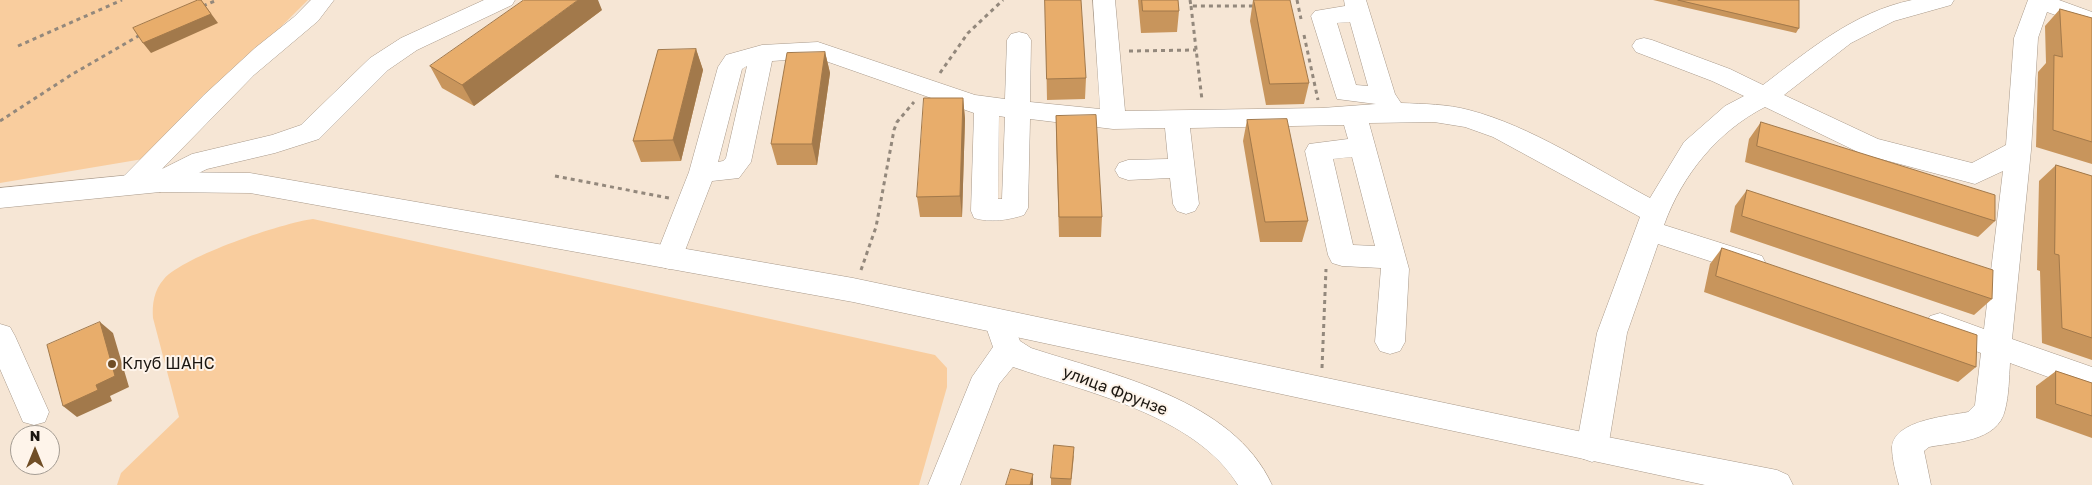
<!DOCTYPE html>
<html>
<head>
<meta charset="utf-8">
<style>
  body { margin:0 }
  #map { position:relative; width:2092px; height:485px; overflow:hidden; background:#f6e6d5; font-family:"Golos Text",sans-serif }
  canvas { display:block }
  .north { position:absolute; left:10px; top:425px; width:50px; height:50px; box-sizing:border-box; background:#fef4ea; border:1px solid #a49c93; border-radius:50%; rotate:0deg; font-size:14px; font-weight:700; line-height:20px; text-align:center; color:#1c1711 }
  .north::after { content:''; display:block; margin:auto; width:18px; height:22px; background:#704e26; clip-path:polygon(50% 0,100% 100%,50% 72%,0 100%) }
</style>
</head>
<body>
<div id="map">
<canvas width="2092" height="485"></canvas>
<div class="north">N</div>
</div>
<script>
const g = document.querySelector('canvas').getContext('2d');
g.lineJoin = 'round';
function fillPath(path, color) {
  g.fillStyle = color;
  g.fill(path, 'evenodd');
}
function trace(path, color, width, dash) {
  g.strokeStyle = color;
  g.lineWidth = width;
  g.lineCap = dash ? 'butt' : 'round';
  g.setLineDash(dash || []);
  g.stroke(path);
}
function drawText(font, color, halo, rows, align = 'center') {
  g.font = font + ' "Golos Text",sans-serif';
  g.lineWidth = 4;
  g.setLineDash([]);
  g.textBaseline = 'middle';
  g.strokeStyle = halo;
  g.fillStyle = color;
  for (const [text, x, y, turn = 0] of rows) {
    g.save();
    g.translate(x, y);
    g.rotate((+turn || 0) * Math.PI / 180);
    g.textAlign = isNaN(turn) ? turn : align;
    if (halo) g.strokeText(text, 0, 0);
    g.fillText(text, 0, 0);
    g.restore();
  }
}
const green = new Path2D(`
  M0,0H308L149,158L0,183Z
  M313,219L935,355L947,368V387L919,485H117L121,473L179,417L153,318C152,304 154,290 164,279C184,256 282,223 313,219Z`);
const path = new Path2D(`
  M1190,0L1191,6H1254
  M1297,0L1301,19
  M203,6L217,0
  M1191,6L1202,100
  M1304,35L1318,100
  M18,46L122,0
  M1129,51L1196,50
  M940,73L968,33L1003,0
  M0,121L71,75L140,35
  M555,176L669,198
  M861,270L876,227L894,130L897,122L914,102
  M1322,368L1326,269`);
const minor = new Path2D(`
  M311,0H334L318,21L254,75L162,169L192,154L272,135L301,125L370,58L401,38L484,0H515L512,5L417,50L388,70L319,139L275,153L207,169L160,192L151,189L148,184C140,193 134,195 123,191L119,184L123,177L204,95L255,48L294,17Z
  M1093,0H1115L1125,111L1322,108L1376,104L1337,99L1311,16L1315,11L1345,6L1344,0H1366L1395,94L1401,103C1424,104 1447,104 1469,110C1531,126 1594,168 1650,198L1684,142L1725,106L1744,96L1712,81L1636,52L1632,46L1636,40L1644,38L1652,40L1730,69L1763,85C1809,50 1854,12 1912,0C1925,0 1941,0 1954,0L1951,5L1894,21L1851,43L1784,95L1878,139L1972,163L2006,145L2014,38L2028,0H2059L2092,12V28L2047,12L2038,38L2031,150L2012,339L2092,367V393L2010,363C2009,378 2009,395 2005,410C1998,442 1954,442 1929,447L1924,451L1931,485H1899C1896,473 1892,460 1892,447C1894,420 1948,416 1968,412L1975,405L1981,353L1930,334L1925,325L1930,316L1940,313L1984,329L2003,171L1975,184L1862,154L1765,107C1718,131 1682,175 1664,225L1762,256L1766,264L1762,272L1752,275L1658,244L1627,333L1608,448L1603,458L1592,462L1581,458L1576,448L1597,333L1640,217L1493,137L1465,127L1434,122L1369,123L1409,269L1405,342L1400,351L1390,354L1380,351L1375,342L1381,268L1342,266L1332,263L1328,255L1305,151L1309,144L1348,139L1344,125L1190,128L1199,204L1195,211L1186,214L1177,211L1173,204L1170,178L1128,180L1119,177L1115,170L1119,163L1128,160L1168,159L1165,128L1113,129L1030,119L1028,208L1024,215C1009,220 990,223 974,218L971,211L974,113L817,58L772,61L751,162L739,178L712,181L679,266L669,269L659,266L655,258L689,172L718,67L726,55L762,45L818,42L975,95L1005,99L1007,40L1011,34L1019,32L1027,34L1031,40L1030,102L1100,109ZM1350,22L1368,86L1356,85L1337,23ZM747,66L726,158L723,161L718,162L742,69ZM999,116L1005,117L1002,199H998ZM1352,157L1375,246L1353,245L1333,159Z
  M998,309L1008,312L1020,341L1031,348C1113,375 1233,399 1272,485H1238C1195,415 1086,392 1013,367L999,384L960,485H928L972,377L993,347L984,321L988,312Z
  M0,324L10,327L15,336L49,412L45,422L34,425L23,422L0,369Z`);
const major = new Path2D(`
  M160,172L250,173L853,278L1592,434L1777,470L1788,475L1793,485H1705L853,302L250,193L160,192L0,208V188Z`);
const wall = new Path2D(`
  M1045,0L1086,78L1085,99L1047,100Z
  M1138,0H1178L1179,11L1177,32L1141,33Z
  M1253,0L1309,83L1304,104L1266,105L1250,21Z
  M1653,0H1799V28L1796,33Z
  M2060,9L2092,18V164L2036,147L2038,72L2046,63L2045,26Z
  M602,10L474,106L442,88L430,66Z
  M696,49L703,70L681,161L641,162L633,141Z
  M825,52L830,73L817,165H777L771,144Z
  M963,98L965,119L962,217H920L917,197Z
  M1056,116L1102,217L1101,237H1059L1056,137Z
  M1247,120L1308,221L1302,242H1260L1243,141Z
  M1761,122L1995,221L1978,237L1745,162L1749,139Z
  M2056,165L2092,176V360L2042,343L2040,271L2037,270L2039,181Z
  M1747,190L1992,299L1974,315L1730,232L1735,206Z
  M1722,248L1976,367L1958,382L1704,292L1710,264Z
  M2056,371L2092,383V438L2036,418V386Z
  M1074,455L1071,485H1051V478Z`);
const shadedWall = new Path2D(`
  M201,0L218,23L151,53L143,43Z
  M578,0H598L602,10L474,106L462,85Z
  M696,49L703,70L681,161L673,140Z
  M825,52L830,73L817,165L812,144Z
  M963,98L965,119L962,217L960,196Z
  M100,322L113,333L129,387L110,396L112,401L77,417L63,406L96,385Z
  M1033,474V485H1030Z`);
const building = new Path2D(`
  M198,0H201L211,14L143,43L133,28Z
  M524,0H578L462,85L430,66Z
  M1045,0H1081L1086,78L1047,79Z
  M1142,0H1178L1179,11H1143Z
  M1254,0H1290L1309,83L1270,84Z
  M1678,0H1799V28Z
  M2060,9L2092,18V142L2053,130L2054,55L2062,57Z
  M696,49L673,140L633,141L658,50Z
  M825,52L812,144H771L787,53Z
  M924,98H963L960,196L917,197Z
  M1096,115L1102,217H1059L1056,116Z
  M1287,119L1308,221L1265,222L1247,120Z
  M1761,122L1995,195V221L1757,146Z
  M2056,165L2092,176V338L2062,328L2059,255L2055,254Z
  M1747,190L1993,270L1992,299L1742,216Z
  M1722,248L1977,335L1976,367L1716,276Z
  M100,322L115,376L96,385L98,390L63,406L47,345Z
  M2056,371L2092,383V416L2056,404Z
  M1054,445L1074,447L1071,479L1051,478Z
  M1011,469L1033,474L1030,485H1006Z`);
const markers = [
  [112,364,5,"#704e26"]
];
const poiNames = [
  ["Клуб ШАНС",122,364]
];
const streetNames = [
  ["улица Фрунзе",1115,391,21]
];
fillPath(green, '#f9cd9e');
trace(minor, '#a8998a', 1);
trace(major, '#a8998a', 1);
trace(path, '#93887c', 3, [4, 4]);
fillPath(minor, '#fff');
fillPath(major, '#fff');
fillPath(wall, '#c8955c');
fillPath(shadedWall, '#a2794b');
fillPath(building, '#e8ad6b');
trace(building, '#a2794b', 1);
for (const [x, y, r, color] of markers) {
  const dot = new Path2D();
  dot.arc(x, y, r, 0, 2 * Math.PI);
  g.fillStyle = color;
  g.fill(dot);
  trace(dot, '#fef4ea', 2);
}
drawText('16px', '#1c1711', '#fef4ea', poiNames, 'left');
drawText('16px', '#1c1711', '#fef4ea', streetNames);
</script>
</body>
</html>
